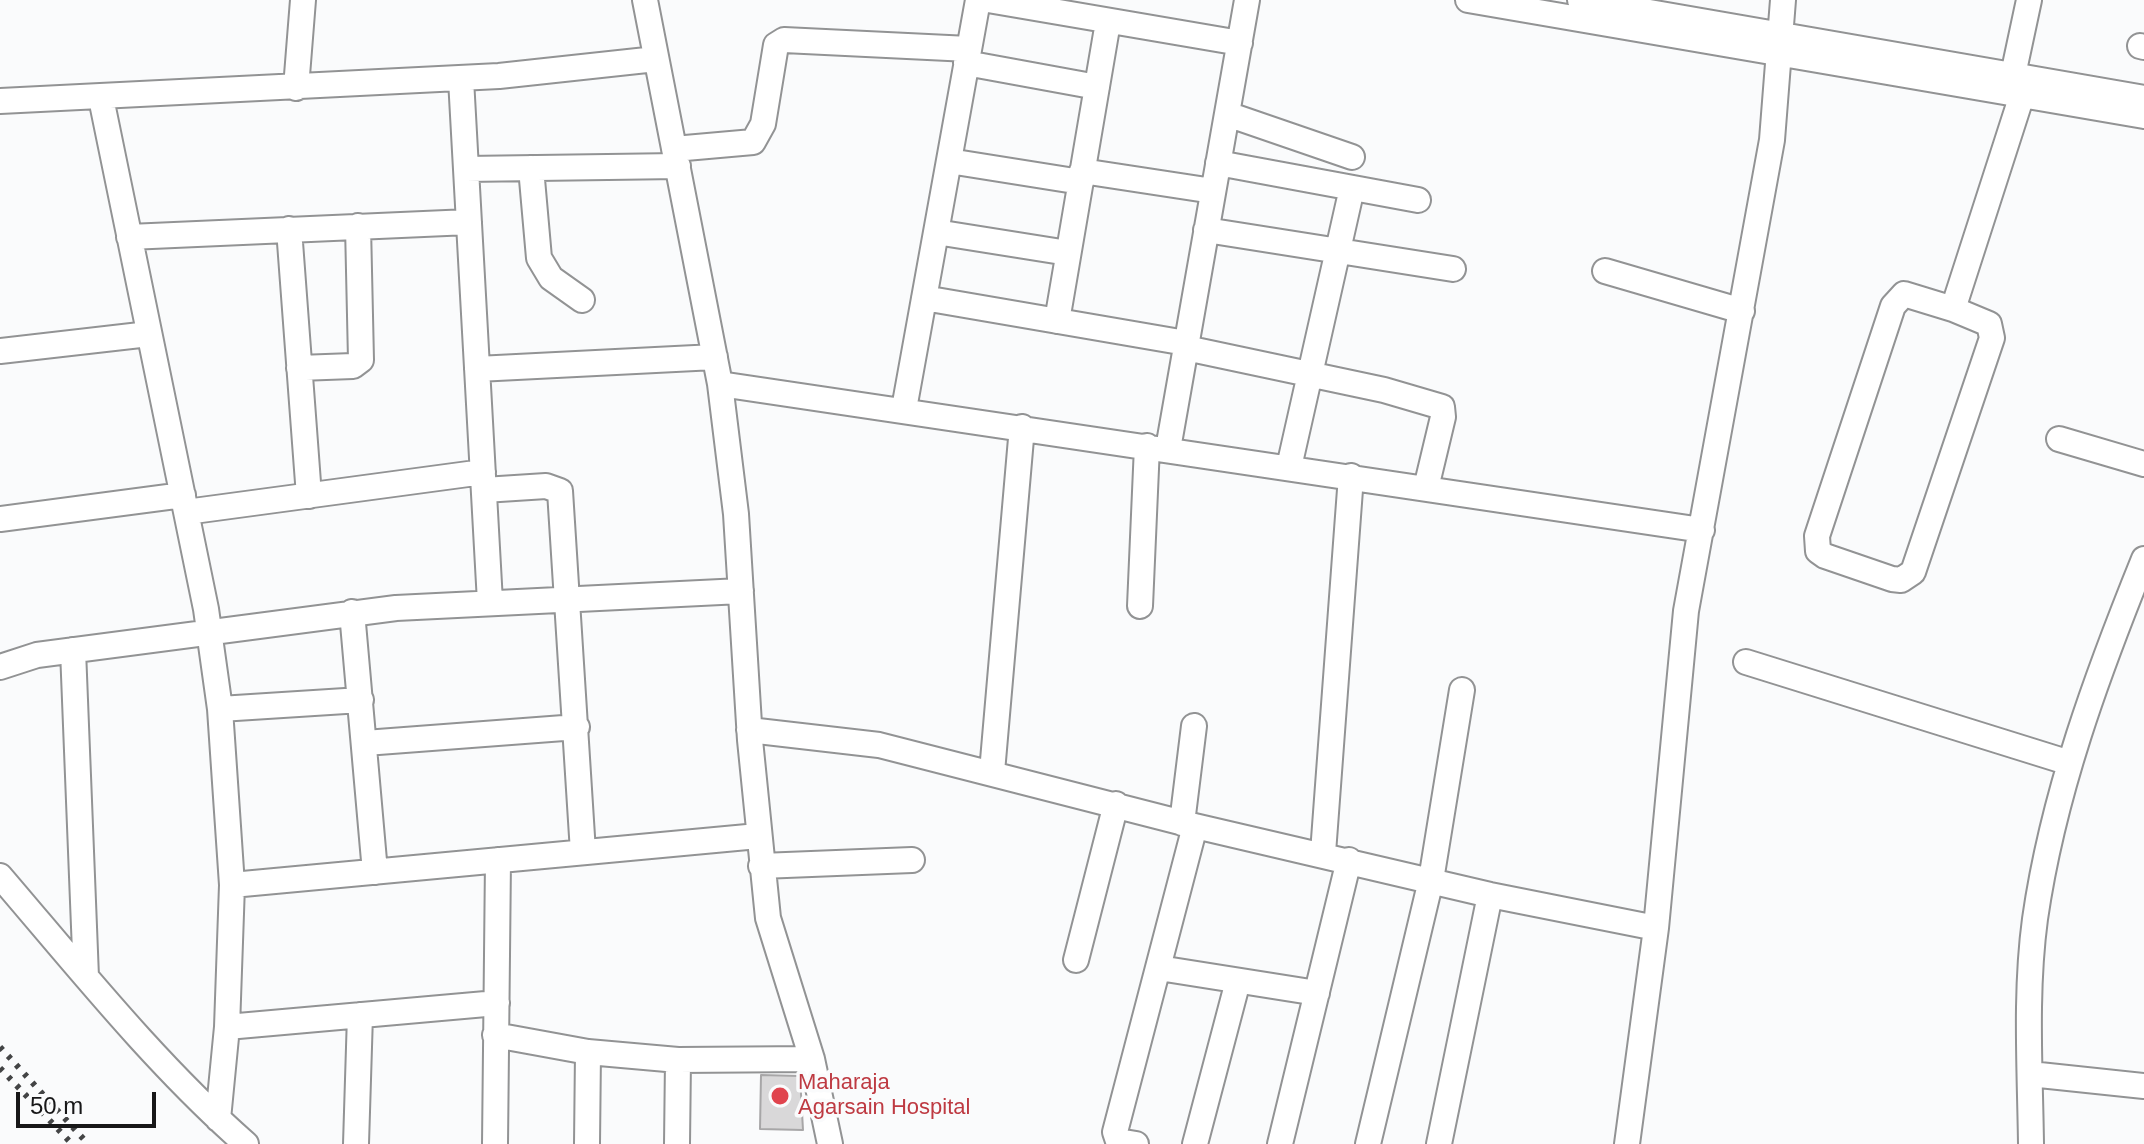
<!DOCTYPE html>
<html>
<head>
<meta charset="utf-8">
<style>
  body { margin:0 }
  #map { position:relative; width:2144px; height:1144px; overflow:hidden; background:#fafbfc; font-family:Helvetica,sans-serif }
  canvas { display:block }
  .scale { position:absolute; left:16px; top:1092px; width:140px; height:36px; box-sizing:border-box; border:4px solid #171718; border-top:0; padding-left:10px; font-size:24px; line-height:28px; white-space:nowrap; color:#171718; -webkit-text-stroke:6px #fafbfc; paint-order:stroke }
</style>
</head>
<body>
<div id="map">
<canvas width="2144" height="1144"></canvas>
<div class="scale">50 m</div>
</div>
<script>
const g = document.querySelector('canvas').getContext('2d');
g.lineJoin = 'round';
function fillPath(path, color) {
  g.fillStyle = color;
  g.fill(path, 'evenodd');
}
function trace(path, color, width, dash) {
  g.strokeStyle = color;
  g.lineWidth = width;
  g.lineCap = dash ? 'butt' : 'round';
  g.setLineDash(dash || []);
  g.stroke(path);
}
function drawText(font, color, halo, rows, align = 'center') {
  g.font = font + ' Helvetica,sans-serif';
  g.lineWidth = 7;
  g.setLineDash([]);
  g.textBaseline = 'middle';
  g.strokeStyle = halo;
  g.fillStyle = color;
  for (const [text, x, y, turn = 0] of rows) {
    g.save();
    g.translate(x, y);
    g.rotate((+turn || 0) * Math.PI / 180);
    g.textAlign = isNaN(turn) ? turn : align;
    if (halo) g.strokeText(text, 0, 0);
    g.fillText(text, 0, 0);
    g.restore();
  }
}
const building = new Path2D(`
  M761,1075L800,1076L803,1130L760,1129Z`);
const minor = new Path2D(`
  M645,0L720,384L736,514L750,740L768,918L812,1059L830,1144
  M988,0L1240,43
  M1468,0L2144,116
  M1580,0L2144,98
  M2140,46L2144,47
  M966,63L1097,87
  M2013,75L2029,0
  M461,79L490,602
  M296,88L303,0
  M101,98L206,609L220,709L232,885L227,1027L218,1119
  M0,101L499,76L656,59
  M1227,114L1352,157
  M674,149L753,142L763,124L776,45L784,40L969,49
  M949,161L1081,182
  M1218,163L1418,200
  M531,168L539,258L551,278L582,300
  M466,169L678,166
  M1082,171L1213,191
  M289,229L309,496
  M1206,230L1453,269
  M936,232L1068,253
  M129,237L469,222
  M1605,271L1742,311
  M924,298L1186,343
  M1953,309L1989,324L1992,338L1913,572L1901,580L1892,579L1825,556L1818,551L1817,536L1893,306L1904,294L1953,309L2022,95
  M1057,321L1108,22
  M1186,348L1384,390L1442,407L1443,417L1426,488
  M0,351L149,334
  M299,368L353,366L361,360L358,226
  M477,369L715,357
  M720,384L1702,530
  M904,409L978,0
  M2059,439L2144,464
  M1168,449L1247,0
  M1289,467L1352,188
  M484,490L546,486L560,491L583,852
  M186,512L483,472
  M0,519L183,495
  M1140,606L1147,446
  M352,612L375,872
  M73,650L86,977
  M1746,662L2070,763
  M0,667L37,655L396,608L741,591
  M220,709L361,700
  M749,730L879,745L1195,826L1490,895L1656,928
  M365,743L577,727
  M992,772L1022,427
  M1182,823L1194,726
  M1323,853L1351,476
  M761,866L912,860
  M0,876C78,967 156,1065 246,1144
  M232,885L758,836
  M1076,960L1116,804
  M1159,968L1317,993
  M227,1027L497,1003
  M495,1035L588,1052L678,1060L812,1059
  M2030,1074L2144,1086
  M356,1144L360,1015
  M495,1144L498,860
  M587,1144L588,1052
  M677,1144L678,1060
  M1136,1144L1118,1141L1115,1132L1195,826
  M1195,1144L1238,981
  M1280,1144L1349,860
  M1368,1144L1431,880L1462,690
  M1439,1144L1490,895
  M1627,1144L1656,928L1686,611L1772,140L1783,0
  M2031,1144C2030,1069 2025,993 2035,919C2053,794 2097,675 2144,559`);
const rail = new Path2D(`
  M0,1047L88,1144
  M0,1068L72,1144`);
const markers = [
  [780,1096,10,"#e0444e"]
];
const healthNames = [
  ["Maharaja",798,1083],
  ["Agarsain Hospital",798,1108]
];
fillPath(building, '#d9d8d9');
trace(building, '#a7a6a7', 2);
trace(minor, '#929394', 28);
trace(minor, '#fff', 24);
trace(rail, '#434445', 6, [4, 8]);
for (const [x, y, r, color] of markers) {
  const dot = new Path2D();
  dot.arc(x, y, r, 0, 2 * Math.PI);
  g.fillStyle = color;
  g.fill(dot);
  trace(dot, '#fafbfc', 3);
}
drawText('22px', '#be3a42', '#fafbfc', healthNames, 'left');
</script>
</body>
</html>
